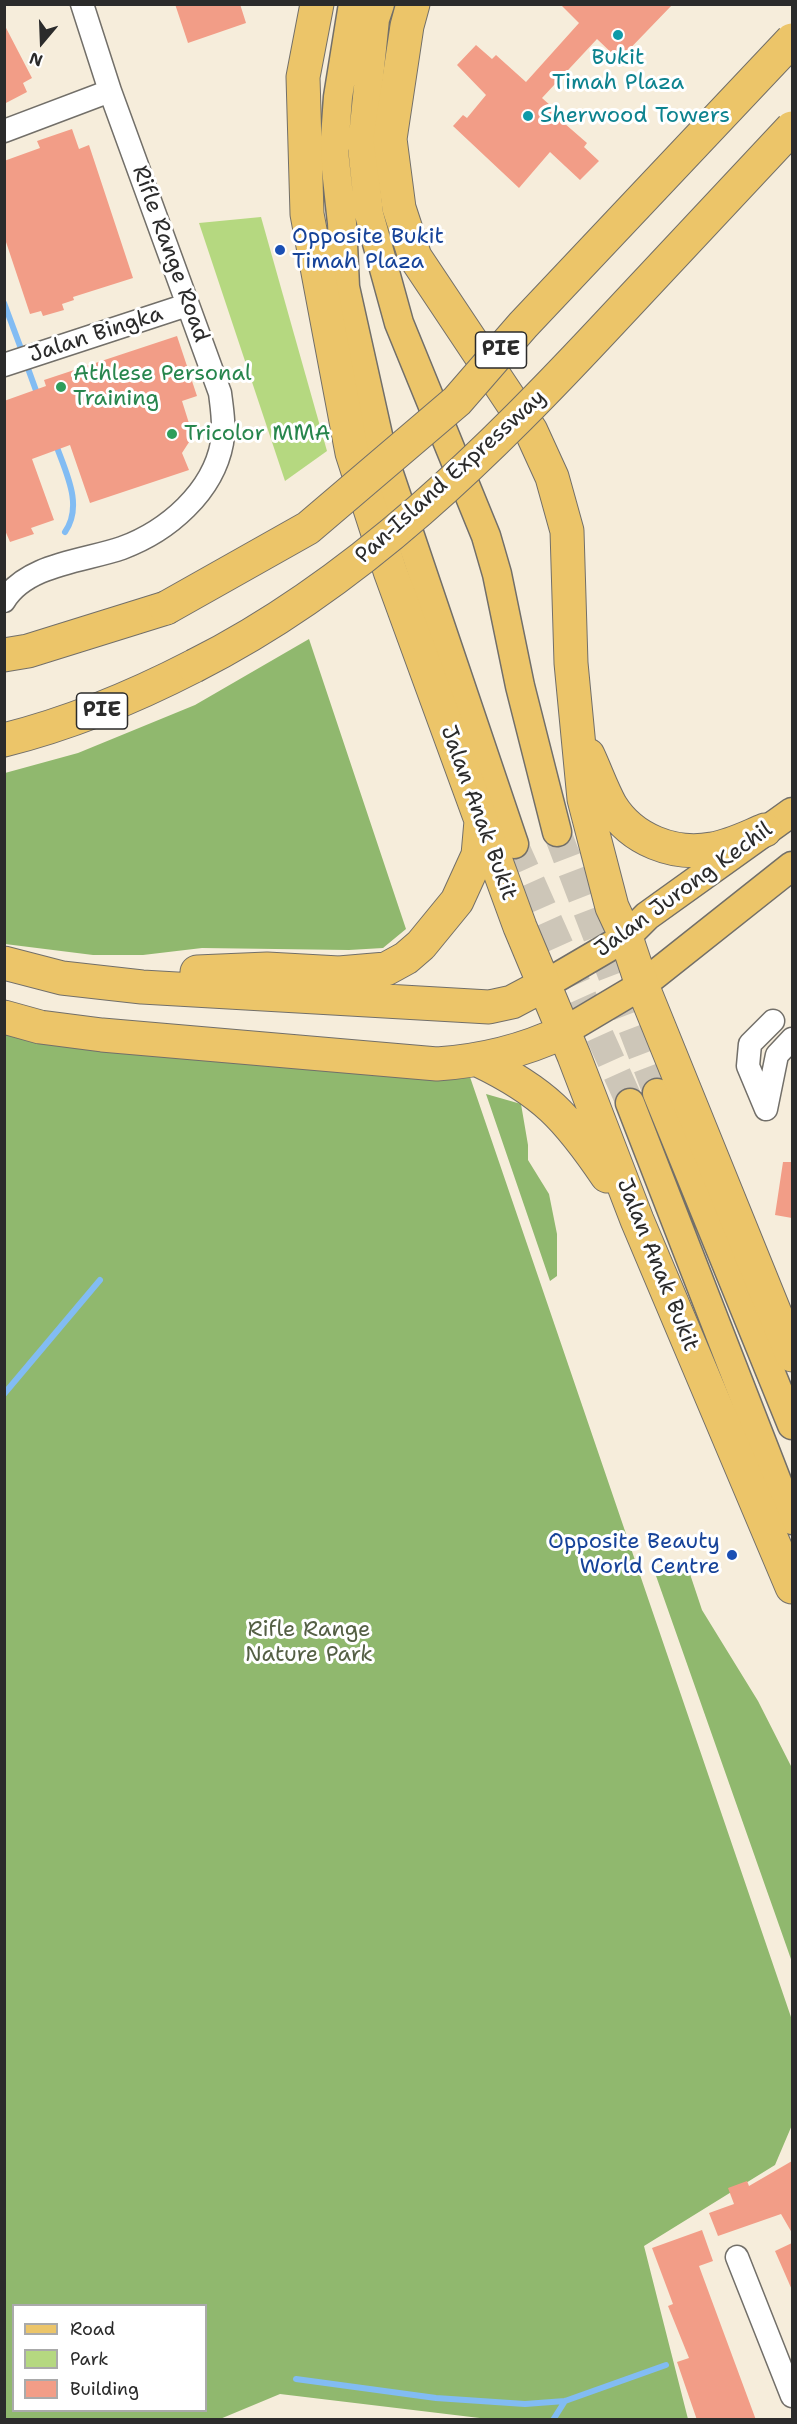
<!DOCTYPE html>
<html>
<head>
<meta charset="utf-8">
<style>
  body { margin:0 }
  #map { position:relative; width:797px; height:2424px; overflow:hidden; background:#f6eddb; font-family:"Shantell Sans",sans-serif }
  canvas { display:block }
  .frame { position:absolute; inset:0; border:6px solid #2b2b2b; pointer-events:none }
  .legend { position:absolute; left:12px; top:2304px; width:195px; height:108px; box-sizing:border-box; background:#fff; border:2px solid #aaa; margin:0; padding:8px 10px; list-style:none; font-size:18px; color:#2b2b2b }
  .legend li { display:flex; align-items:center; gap:12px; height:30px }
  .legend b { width:30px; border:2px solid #aaa }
  .north { position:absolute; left:12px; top:12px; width:60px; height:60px; -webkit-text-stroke:4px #fff; paint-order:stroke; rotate:199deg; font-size:16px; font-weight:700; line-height:24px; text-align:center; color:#2b2b2b }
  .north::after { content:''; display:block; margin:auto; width:21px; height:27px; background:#2b2b2b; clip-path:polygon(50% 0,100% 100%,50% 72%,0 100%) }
</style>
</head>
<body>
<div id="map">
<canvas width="797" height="2424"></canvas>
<div class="frame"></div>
<ul class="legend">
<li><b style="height:8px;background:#ecc569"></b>Road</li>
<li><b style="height:16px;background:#b5d880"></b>Park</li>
<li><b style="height:16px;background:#f29d87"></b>Building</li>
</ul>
<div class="north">N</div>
</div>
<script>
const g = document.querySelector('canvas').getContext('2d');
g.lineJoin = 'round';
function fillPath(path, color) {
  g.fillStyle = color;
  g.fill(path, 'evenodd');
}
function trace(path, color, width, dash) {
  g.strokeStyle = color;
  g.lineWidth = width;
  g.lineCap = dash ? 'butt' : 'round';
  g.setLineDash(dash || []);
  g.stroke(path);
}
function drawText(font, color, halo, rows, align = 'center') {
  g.font = font + ' "Shantell Sans",sans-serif';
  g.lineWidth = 6;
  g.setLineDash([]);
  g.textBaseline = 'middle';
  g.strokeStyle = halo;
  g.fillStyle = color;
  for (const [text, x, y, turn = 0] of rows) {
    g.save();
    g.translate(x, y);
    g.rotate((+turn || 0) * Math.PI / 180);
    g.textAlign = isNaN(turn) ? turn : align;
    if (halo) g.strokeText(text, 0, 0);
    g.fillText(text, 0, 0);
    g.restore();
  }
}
const green = new Path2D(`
  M261,217L327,451L285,481L199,223Z`);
const forest = new Path2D(`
  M309,639L406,929L383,948L349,950L202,948L143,955H93L5,944V773L78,753L195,705Z
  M5,1030L470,1077L792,2020V2125L775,2165L644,2246L688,2419H488L280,2394L220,2419L5,2420ZM14,2306H206V2410H14Z
  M486,1094L521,1104L528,1145V1160L549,1194L557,1234V1276L550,1281Z
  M686,1562L702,1610L758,1701L792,1768V1962L655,1573Z`);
const stream = new Path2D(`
  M4,303L23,354
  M26,363L38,396
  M55,442C65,471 84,505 65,532
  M4,1394L100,1280
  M296,2379L436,2398L525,2404L565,2401L666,2365
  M553,2420L565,2401`);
const building = new Path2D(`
  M175,4H240L246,23L188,43Z
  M560,4H673L619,60L597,39L542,98L567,120L564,123L587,143L584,147L599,161L580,180L550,152L519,188L453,126L463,115L467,118L486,95L457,65L476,45L492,59L496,55L526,82L579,23Z
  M4,24L32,78L23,83L27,92L4,104Z
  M72,129L79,149L89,145L133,278L73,297L74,300L62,304L64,310L43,316L41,311L30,314L4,236V161L40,148L37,141Z
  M177,336L197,396L182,401L193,436L182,453L189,470L90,503L70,445L32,459L54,520L31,528L34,534L10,542L4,528V401L46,386L44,380Z
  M783,1162H792V1218L775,1215Z
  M792,2161V2233L781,2214L718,2236L709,2213L734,2204L728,2188L747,2181L749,2186Z
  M702,2230L713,2261L699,2266L756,2420H697L677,2362L689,2358L668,2306L673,2304L652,2248Z
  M792,2243V2290L775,2251Z`);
const majorTunnel = new Path2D(`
  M557,832L657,1093
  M514,844L630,1103`);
const minor = new Path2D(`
  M4,131L110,91
  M4,365L187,305
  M4,601C26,564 85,561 122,548C168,531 213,492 222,443C225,426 222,409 220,393L110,91L82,4
  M766,1109L748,1066L750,1044L773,1021
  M766,1109L777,1055L792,1039
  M737,2257L792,2396`);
const major = new Path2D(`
  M353,4L338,97L334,151L342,223L345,287L382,453L514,844
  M380,4L375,19L362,146L369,214L399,323L486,536L497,574L520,686L557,832
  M544,985L626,937L647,916L792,812
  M563,1032L642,985L792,866
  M657,1093L792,1425
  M630,1103L792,1520`);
const highway = new Path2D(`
  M317,4L303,77L307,214L352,453L390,571L520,927L574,1056L637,1220L792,1587
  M413,4L407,26L390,139L399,208L415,257L531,431L552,477L567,531L571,663L584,799L612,907L626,937L642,985L792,1355
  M4,655L28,651L166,608
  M4,740C72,723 132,698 194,666
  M588,755C596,772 602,790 611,806C632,840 674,856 712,849C731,846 748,837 765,830
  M4,963L62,978L142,987L489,1007L512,1002L544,985
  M197,972L267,969L339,973L386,969L406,958L421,945L457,901L478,855L481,821
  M4,1017L40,1027L102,1035L437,1064C481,1061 523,1051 563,1032
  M480,1061C544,1092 567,1117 607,1176`);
const highwayBridge = new Path2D(`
  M166,608L308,528L457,401L523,325L792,40
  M194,666C359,583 490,451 615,317C674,254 733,191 792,128`);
const markers = [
  [618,35,6,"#0f9aa8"],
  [528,116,6,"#0f9aa8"],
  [280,250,6,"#1a4fb4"],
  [61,387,6,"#2e9e5b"],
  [172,434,6,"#2e9e5b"],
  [732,1555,6,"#1a4fb4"]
];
const shields = [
  [501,350,51],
  [102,711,51]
];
const shieldNames = [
  ["PIE",501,350],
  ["PIE",102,711]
];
const cultureNames = [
  ["Bukit",618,58],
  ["Timah Plaza",618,83],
  ["Sherwood Towers",540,116,"left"]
];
const transitNames = [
  ["Opposite Bukit",292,237],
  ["Timah Plaza",292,262],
  ["Opposite Beauty",720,1542,"right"],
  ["World Centre",720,1567,"right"]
];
const streetNames = [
  ["Rifle Range Road",170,254,70],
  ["Jalan Bingka",96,335,-18],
  ["Pan-Island Expressway",451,477,-42],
  ["Jalan Anak Bukit",478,813,70],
  ["Jalan Jurong Kechil",684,890,-36],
  ["Jalan Anak Bukit",657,1265,68]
];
const leisureNames = [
  ["Athlese Personal",73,374],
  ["Training",73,399],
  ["Tricolor MMA",184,434]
];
const parkNames = [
  ["Rifle Range",309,1630],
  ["Nature Park",309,1655]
];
fillPath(green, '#b5d880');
fillPath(forest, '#90b86e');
trace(stream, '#82bcf3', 6);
fillPath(building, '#f29d87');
trace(majorTunnel, '#cdc6b8', 28, [28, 14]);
trace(minor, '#726f69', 25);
trace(major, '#726f69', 31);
trace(highway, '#726f69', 35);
trace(minor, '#fff', 22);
trace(major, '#ecc569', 28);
trace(highway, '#ecc569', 33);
trace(highwayBridge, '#726f69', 35, []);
trace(highwayBridge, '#ecc569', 33);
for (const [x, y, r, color] of markers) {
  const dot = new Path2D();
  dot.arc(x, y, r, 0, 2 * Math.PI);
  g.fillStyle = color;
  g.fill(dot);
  trace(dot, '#fff', 2);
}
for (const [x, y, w] of shields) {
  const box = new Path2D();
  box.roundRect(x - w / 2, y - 18, w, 36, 4.5);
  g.fillStyle = '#fff';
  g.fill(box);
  trace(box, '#2b2b2b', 1.5);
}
drawText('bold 21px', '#2b2b2b', null, shieldNames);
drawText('22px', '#0d838f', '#fff', cultureNames);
drawText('22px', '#164399', '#fff', transitNames, 'left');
drawText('22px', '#2b2b2b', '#fff', streetNames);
drawText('22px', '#27864d', '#fff', leisureNames, 'left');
drawText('22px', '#545f44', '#fff', parkNames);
</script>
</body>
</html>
